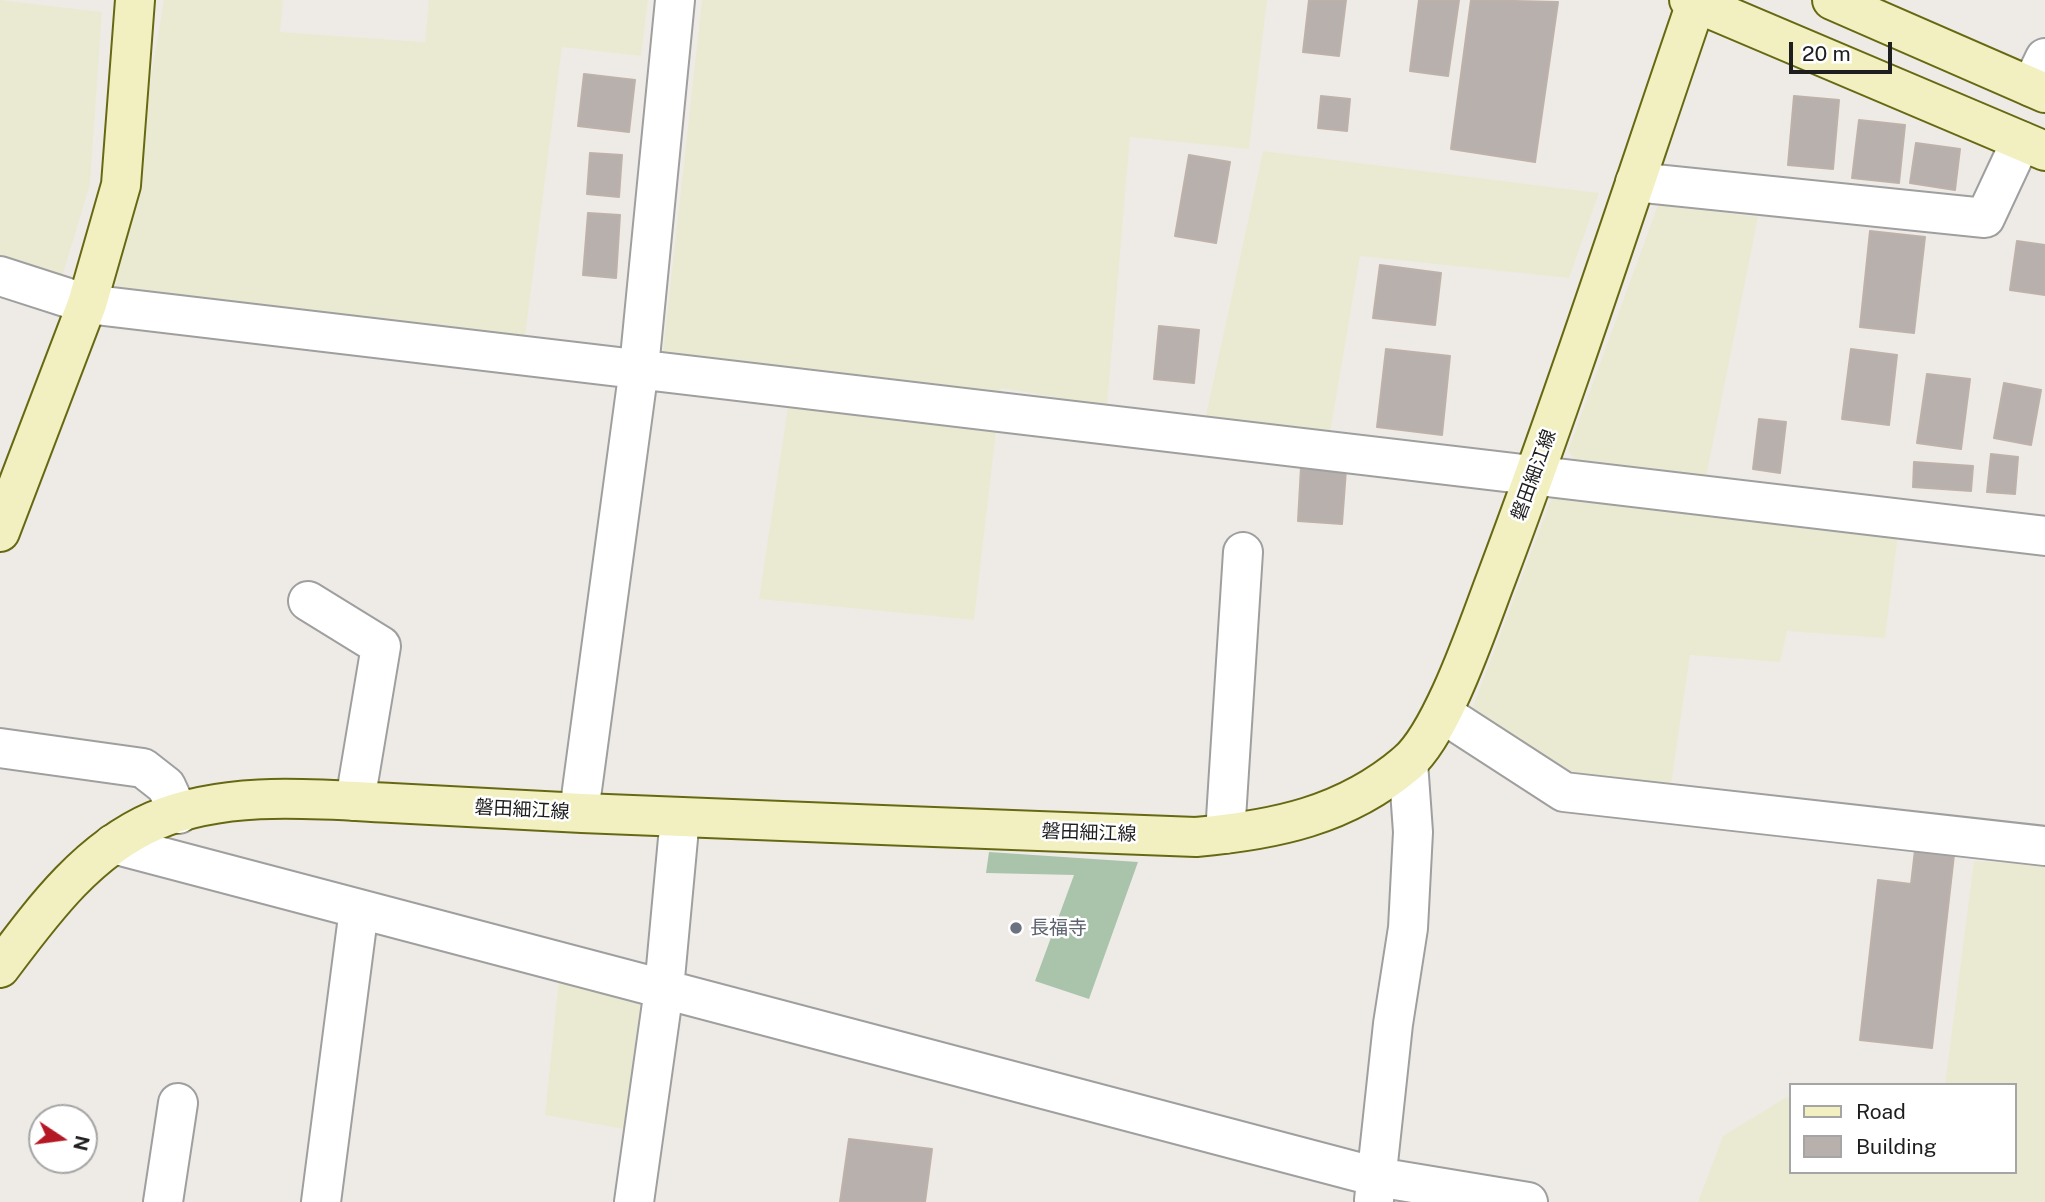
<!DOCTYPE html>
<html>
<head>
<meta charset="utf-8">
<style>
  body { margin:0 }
  #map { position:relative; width:2045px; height:1202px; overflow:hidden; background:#eeebe6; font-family:"Public Sans",sans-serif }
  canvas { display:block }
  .legend { position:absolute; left:1789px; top:1083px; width:228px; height:91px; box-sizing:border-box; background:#fff; border:2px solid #a5a5a5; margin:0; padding:9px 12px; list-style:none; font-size:21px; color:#1e1e1e }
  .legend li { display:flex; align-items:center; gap:14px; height:35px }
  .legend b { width:35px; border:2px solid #a5a5a5 }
  .north { position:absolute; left:28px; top:1104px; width:70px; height:70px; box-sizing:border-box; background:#fff; border:2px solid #a5a5a5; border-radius:50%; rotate:103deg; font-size:19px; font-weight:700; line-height:28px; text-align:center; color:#1e1e1e }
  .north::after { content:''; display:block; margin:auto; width:24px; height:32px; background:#b41825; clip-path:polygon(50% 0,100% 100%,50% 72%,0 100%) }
  .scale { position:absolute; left:1789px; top:42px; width:103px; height:32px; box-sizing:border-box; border:4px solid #1e1e1e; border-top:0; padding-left:9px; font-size:21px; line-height:24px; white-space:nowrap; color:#1e1e1e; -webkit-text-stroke:5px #fff; paint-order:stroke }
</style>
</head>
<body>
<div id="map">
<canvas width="2045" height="1202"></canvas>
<ul class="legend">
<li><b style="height:9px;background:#f2f0c0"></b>Road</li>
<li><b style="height:19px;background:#b7b0ac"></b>Building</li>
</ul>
<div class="north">N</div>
<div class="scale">20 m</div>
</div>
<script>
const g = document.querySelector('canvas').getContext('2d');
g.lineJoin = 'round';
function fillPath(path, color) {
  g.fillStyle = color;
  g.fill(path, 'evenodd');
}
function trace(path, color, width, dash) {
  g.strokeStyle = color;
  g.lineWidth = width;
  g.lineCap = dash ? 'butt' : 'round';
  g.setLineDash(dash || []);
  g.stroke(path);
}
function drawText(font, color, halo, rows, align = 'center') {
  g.font = font + ' "Public Sans","Noto Sans JP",sans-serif';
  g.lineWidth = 5;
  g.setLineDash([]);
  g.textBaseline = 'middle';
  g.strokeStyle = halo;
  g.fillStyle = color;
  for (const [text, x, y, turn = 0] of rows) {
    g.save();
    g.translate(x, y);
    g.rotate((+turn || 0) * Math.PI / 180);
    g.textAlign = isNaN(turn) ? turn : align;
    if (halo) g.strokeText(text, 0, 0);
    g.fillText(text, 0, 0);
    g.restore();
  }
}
const farmland = new Path2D(`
  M0,0L102,12L90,185L62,277L0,257Z
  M164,0H283L280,32L425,42L429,0H648L641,56L562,47L525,336L115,290Z
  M702,0H1267L1249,149L1130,137L1107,406L1001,388L974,620L759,599L793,374L663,352Z
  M1263,151L1599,193L1569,278L1360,256L1330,433L1205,420Z
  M1658,205L1758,217L1706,477L1578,464L1568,451Z
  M1555,489L1898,535L1885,638L1787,631L1780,662L1690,655L1670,792L1573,781L1470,715Z
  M1974,861L2045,865V1202H1698L1723,1136L1785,1098L1791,1097V1172H2015V1085H1945Z
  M559,978L647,1002L630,1130L545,1115Z`);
const cemetery = new Path2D(`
  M989,852L1138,862L1089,999L1035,981L1074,875L986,873Z`);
const building = new Path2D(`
  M1309,0H1346L1339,56L1303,52Z
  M1419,0H1459L1448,76L1410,71Z
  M1471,0L1558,2L1535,162L1451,149Z
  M584,74L635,80L629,132L578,126Z
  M1321,96L1350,99L1347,131L1318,128Z
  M1794,96L1839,100L1833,169L1788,165Z
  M1859,120L1905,125L1899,183L1852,178Z
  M1916,143L1960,149L1955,190L1910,183Z
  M590,153L622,155L619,197L587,194Z
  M1189,155L1230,162L1216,243L1175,236Z
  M588,213L620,215L616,278L583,275Z
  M1870,231L1925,237L1914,333L1860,327Z
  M2017,241L2045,245V295L2010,290Z
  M1380,265L1441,273L1435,325L1373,318Z
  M1159,326L1199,330L1194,383L1154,379Z
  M1386,349L1450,356L1442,435L1377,427Z
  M1851,349L1897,355L1889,425L1842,419Z
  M1927,374L1970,379L1961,449L1917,443Z
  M2004,383L2041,390L2031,445L1994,438Z
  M1759,419L1786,422L1780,473L1753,469Z
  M1991,454L2018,457L2015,494L1987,492Z
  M1914,462L1973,466L1971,491L1913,487Z
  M1301,467L1346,470L1342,524L1298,521Z
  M1915,850L1954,855L1932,1048L1860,1040L1878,880L1911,884Z
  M849,1139L932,1149L925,1202H840Z`);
const street = new Path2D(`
  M2031,87L2045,58
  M1635,182L1985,218L2021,141
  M0,276L87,304L2045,536
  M308,601L381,646L355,801
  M1442,713L1564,792L2045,846
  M0,748L143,768L166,786L179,814
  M579,812L639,368L675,0
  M1225,834L1243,552
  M113,844L1377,1177L1528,1202
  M1374,1200L1393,1024L1408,928L1413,832L1408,762
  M163,1202L178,1103
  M321,1202L359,909
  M634,1202L664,989L680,817`);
const secondary = new Path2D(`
  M1689,0L2045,151
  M1832,0L2045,93
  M0,532L87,304L121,185L135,0
  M0,968C42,912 87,850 154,821C227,790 315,799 392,803C456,806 519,810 582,813C787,822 991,829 1196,837C1274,830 1345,816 1407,763C1443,732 1478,626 1496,579C1568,388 1631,193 1697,0`);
const markers = [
  [1016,928,7,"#6b7280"]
];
const streetNames = [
  ["磐田細江線",1534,475,-70],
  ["磐田細江線",522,810,3],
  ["磐田細江線",1089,833,2]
];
const worshipNames = [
  ["長福寺",1030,928]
];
fillPath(farmland, '#eaead3');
fillPath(cemetery, '#aac4ac');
fillPath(building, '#b7b0ac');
trace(building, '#beb1aa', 2);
trace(street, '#9f9f9f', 42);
trace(secondary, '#666912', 42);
trace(street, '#fff', 38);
trace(secondary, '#f2f0c0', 38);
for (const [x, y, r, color] of markers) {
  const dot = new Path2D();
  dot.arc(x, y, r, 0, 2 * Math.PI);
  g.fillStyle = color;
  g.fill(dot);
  trace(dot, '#fff', 2.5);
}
drawText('19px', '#1e1e1e', '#fff', streetNames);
drawText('19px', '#5b616d', '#fff', worshipNames, 'left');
</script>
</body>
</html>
